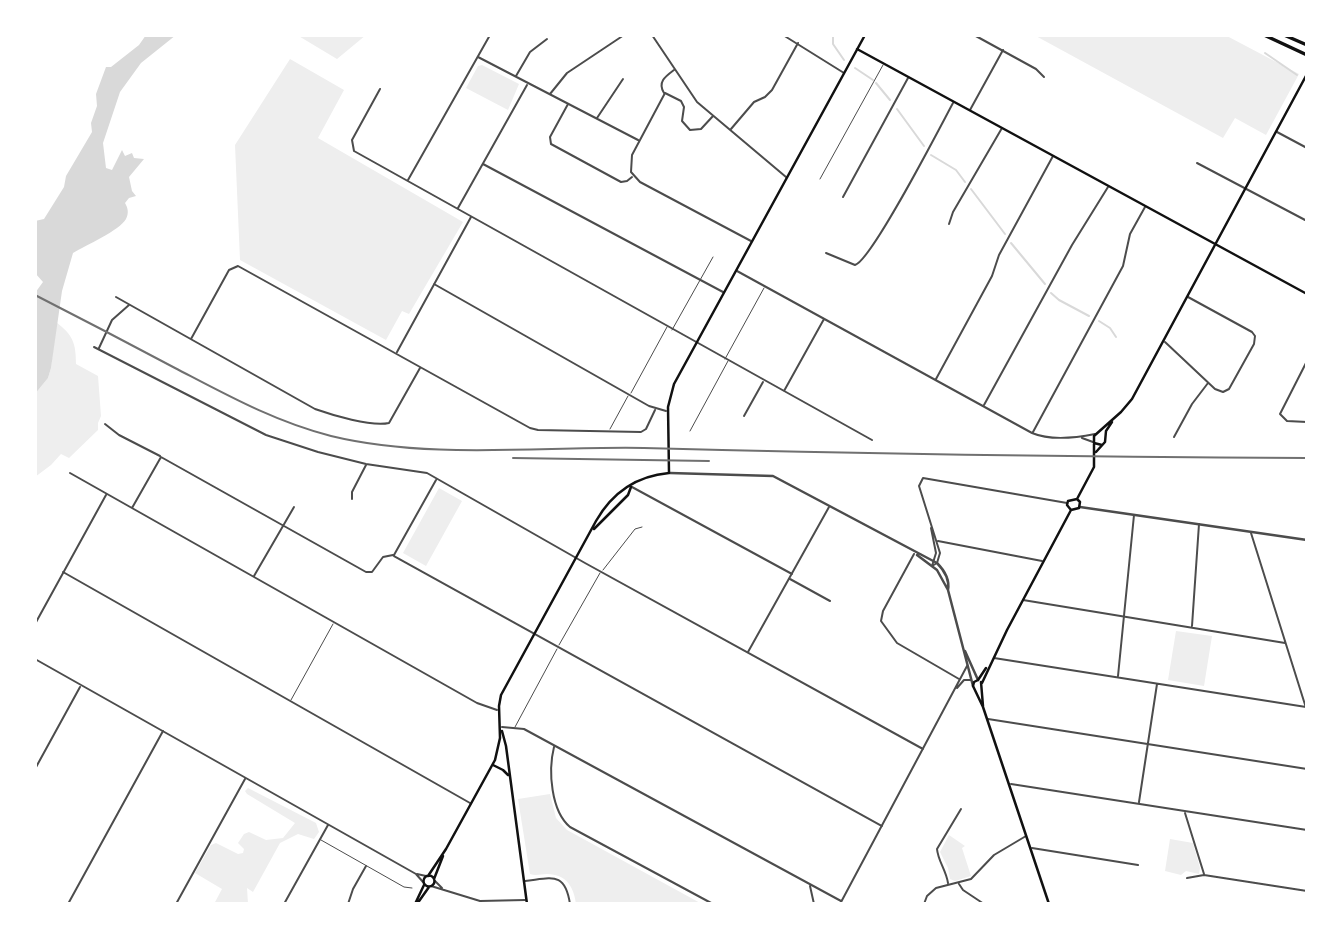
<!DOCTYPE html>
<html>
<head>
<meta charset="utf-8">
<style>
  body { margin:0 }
  #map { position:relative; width:1342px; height:939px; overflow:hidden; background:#fff; font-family:Quicksand,sans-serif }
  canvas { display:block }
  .frame { position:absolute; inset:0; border:37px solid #fff; pointer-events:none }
</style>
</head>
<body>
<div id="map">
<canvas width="1342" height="939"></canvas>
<div class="frame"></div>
</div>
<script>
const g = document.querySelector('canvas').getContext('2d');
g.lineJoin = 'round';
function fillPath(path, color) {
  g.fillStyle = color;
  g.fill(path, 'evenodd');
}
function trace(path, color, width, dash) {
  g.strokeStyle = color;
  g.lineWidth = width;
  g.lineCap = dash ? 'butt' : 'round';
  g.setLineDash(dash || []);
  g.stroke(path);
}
const green = new Path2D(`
  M297,35H366L337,59Z
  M1034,35H1225L1299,74L1266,135L1235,118L1223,138Z
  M290,59L344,90L318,138L463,222L409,314L402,311L386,340L240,260L235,145Z
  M482,65L519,84L508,110L466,88L478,66Z
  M56,322C73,335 76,343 76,364L98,376L101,416L98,423V430L69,458L61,454L51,465L35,477V394L48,378L51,368Z
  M439,488L462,501L426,566L403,553Z
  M1176,631L1212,636L1204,686L1168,680Z
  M248,788L316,823L319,832L314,839L298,834L280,843L253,892L247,888L248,904H214L222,889L195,873L211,845L216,843L238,854L243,853L244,849L238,843L244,834L249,832L266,840L283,838L295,823L247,794L245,791Z
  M550,794L556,818L567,830L702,904H576C574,888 567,874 547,874C541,874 536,876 530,874L518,799Z
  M949,835L965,846L962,848L971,876L955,881L950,879L948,868L940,852Z
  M1170,839L1193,843L1200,868L1199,874L1186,871L1181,875L1165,871Z`);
const water = new Path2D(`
  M146,35H176L141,63L120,92L103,143L106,168L112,170L122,150L125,156L132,153L134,158L144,159L129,177L132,191L136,196L129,198L125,203C128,208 129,213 126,219C119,231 86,245 73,253L62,291L51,368L48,378L35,394V293L43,282L35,273V221L44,219L64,187L66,176L92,132L91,123L97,106L96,94L106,67H111L139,45Z`);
const stream = new Path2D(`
  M833,35V44L844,60
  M1265,53L1297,75
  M855,68L873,80
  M876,83L890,100
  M897,109L924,146
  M931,155L956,170L965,182
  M971,189L1005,234
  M1011,243L1045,284
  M1051,293L1059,300L1089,316
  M1099,321L1110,328L1116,337`);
const service = new Path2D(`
  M820,179L883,65
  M672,330L713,257
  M725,359L764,288
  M631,393L667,327
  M610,429L628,396
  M690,431L728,361
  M603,570L635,529L642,527
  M559,645L600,573
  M291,700L333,624
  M515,727L557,649
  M321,840L404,887L412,888`);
const minor = new Path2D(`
  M652,35L697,102L786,177
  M783,35L844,73
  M974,35L1036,69L1044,77
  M478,57L638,140
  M516,76L530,52L547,39
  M380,89L352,140L354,151L872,440
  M664,93C657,82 666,76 674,70
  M550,94L567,73L624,35
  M568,104L550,137L551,144L621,182L627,181L632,177
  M970,110L1003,50
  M713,116L701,129L690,130L682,121L684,107L681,101L665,93L632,155L631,172L640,182L751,241
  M597,118L623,79
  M731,129L754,102L765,97L772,90L798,43
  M1277,132L1307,148
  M1197,163L1307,221
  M483,164L723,292
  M408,180L490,35
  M843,197L908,78
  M458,208L527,85
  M949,224L953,212L1002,128
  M826,253L855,265C872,260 940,127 953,103
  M737,271L1032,433C1051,441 1075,438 1095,434
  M434,284L649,406L666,411
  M116,297L315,409C332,415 371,427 389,423L420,368
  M191,339L229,270L238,266L530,428L538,430L641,432L646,429L655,410
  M1165,342L1215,389L1223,392L1229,389L1254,344L1255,336L1252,332L1188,297
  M94,347L266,435L318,452L366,464L427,473L585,563L923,749
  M99,348L112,320L129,305
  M397,352L471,217
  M1307,361L1280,414L1287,421L1307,422
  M936,379L992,276L999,255L1053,156
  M784,391L824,319
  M984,405L1072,245L1108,187
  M744,416L763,382
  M105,424L119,435L160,456
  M1033,432L1123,266L1130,234L1145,207
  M1174,437L1192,404L1208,383
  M1082,438L1093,442
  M70,473L477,703L497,710
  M632,487L792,574
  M352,499V492L366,465
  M132,508L161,457L366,572H372L383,557L393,555
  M931,528L936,553L932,566
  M1251,533L1307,711
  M938,541L1042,561
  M914,554L883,611L881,621L897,643L959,679
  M394,555L436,480
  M394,556L882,826
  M932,566L937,563L940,553L919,486L923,478L1067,503
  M63,572L470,803
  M254,576L294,507
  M790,579L830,601
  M1023,600L1285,643
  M35,624L106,495
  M1192,626L1199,524
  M748,652L829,507
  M994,658L1306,707
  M35,659L416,874L423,882
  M1118,676L1134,515
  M957,688L964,680H971
  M988,719L1307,769
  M502,727L524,729L841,901
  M554,747C548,771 551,811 570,827L713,904
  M35,769L80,687
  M1011,784L1307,830
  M1139,802L1157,684
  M1185,813L1204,874
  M1032,848L1138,865
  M417,874L426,876
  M1187,878L1204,875L1307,891
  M435,881L442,888
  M525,881C552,878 565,871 570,904
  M948,883C946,870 938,861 937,849L961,809
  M959,884L963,890L984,904
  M431,886L480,901L525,900
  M810,886L814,904
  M68,904L163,731
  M176,904L245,779
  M284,904L328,825
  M348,904L353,889L366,866
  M840,904L967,666
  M924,904L927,896L936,888L971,879L994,855L1026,836`);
const tertiary = new Path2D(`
  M670,473L773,476L937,563C944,570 950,579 948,590L973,686
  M1080,507L1307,540
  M917,555L937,570L948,590
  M965,651L978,680`);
const secondary = new Path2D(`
  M857,49L1307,294
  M1102,445L1094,443V436L1121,412L1132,399L1307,74
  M1096,452L1105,442L1106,431L1112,422
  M1077,499L1094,467V444
  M1071,510L1079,508L1080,502L1077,499
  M1071,510L1067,505L1068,501L1077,499
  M594,529L628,495L631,487
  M978,680L974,682L973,686L983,707L1049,904
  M978,680L986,668
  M981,682L983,706
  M982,683L1007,630L1071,510
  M502,731L506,746L527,904
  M493,765L503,770L508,775
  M423.5 881a5.5 5.5 0 1 1 11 0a5.5 5.5 0 1 1-11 0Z
  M428,876L446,849L495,760L500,738L499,706L501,695L596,521C612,493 636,476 669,473L668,407L674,384L865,35
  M434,879L443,856
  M415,904L424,885
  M417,904L429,887`);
const motorway = new Path2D(`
  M1264,35L1307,55
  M1284,35L1307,45`);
const rail = new Path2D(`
  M35,295C82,319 128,343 175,368C225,394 275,422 331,436C430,460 542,446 644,448C865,454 1086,457 1307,458
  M513,458L709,461`);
fillPath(green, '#eee');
fillPath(water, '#d9d9d9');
trace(stream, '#d9d9d9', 2);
trace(service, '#4c4c4c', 1);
trace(minor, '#4c4c4c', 2);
trace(tertiary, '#4c4c4c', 2.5);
trace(secondary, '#111', 2.5);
trace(motorway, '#111', 3.5);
trace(rail, '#707070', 2);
</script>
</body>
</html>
